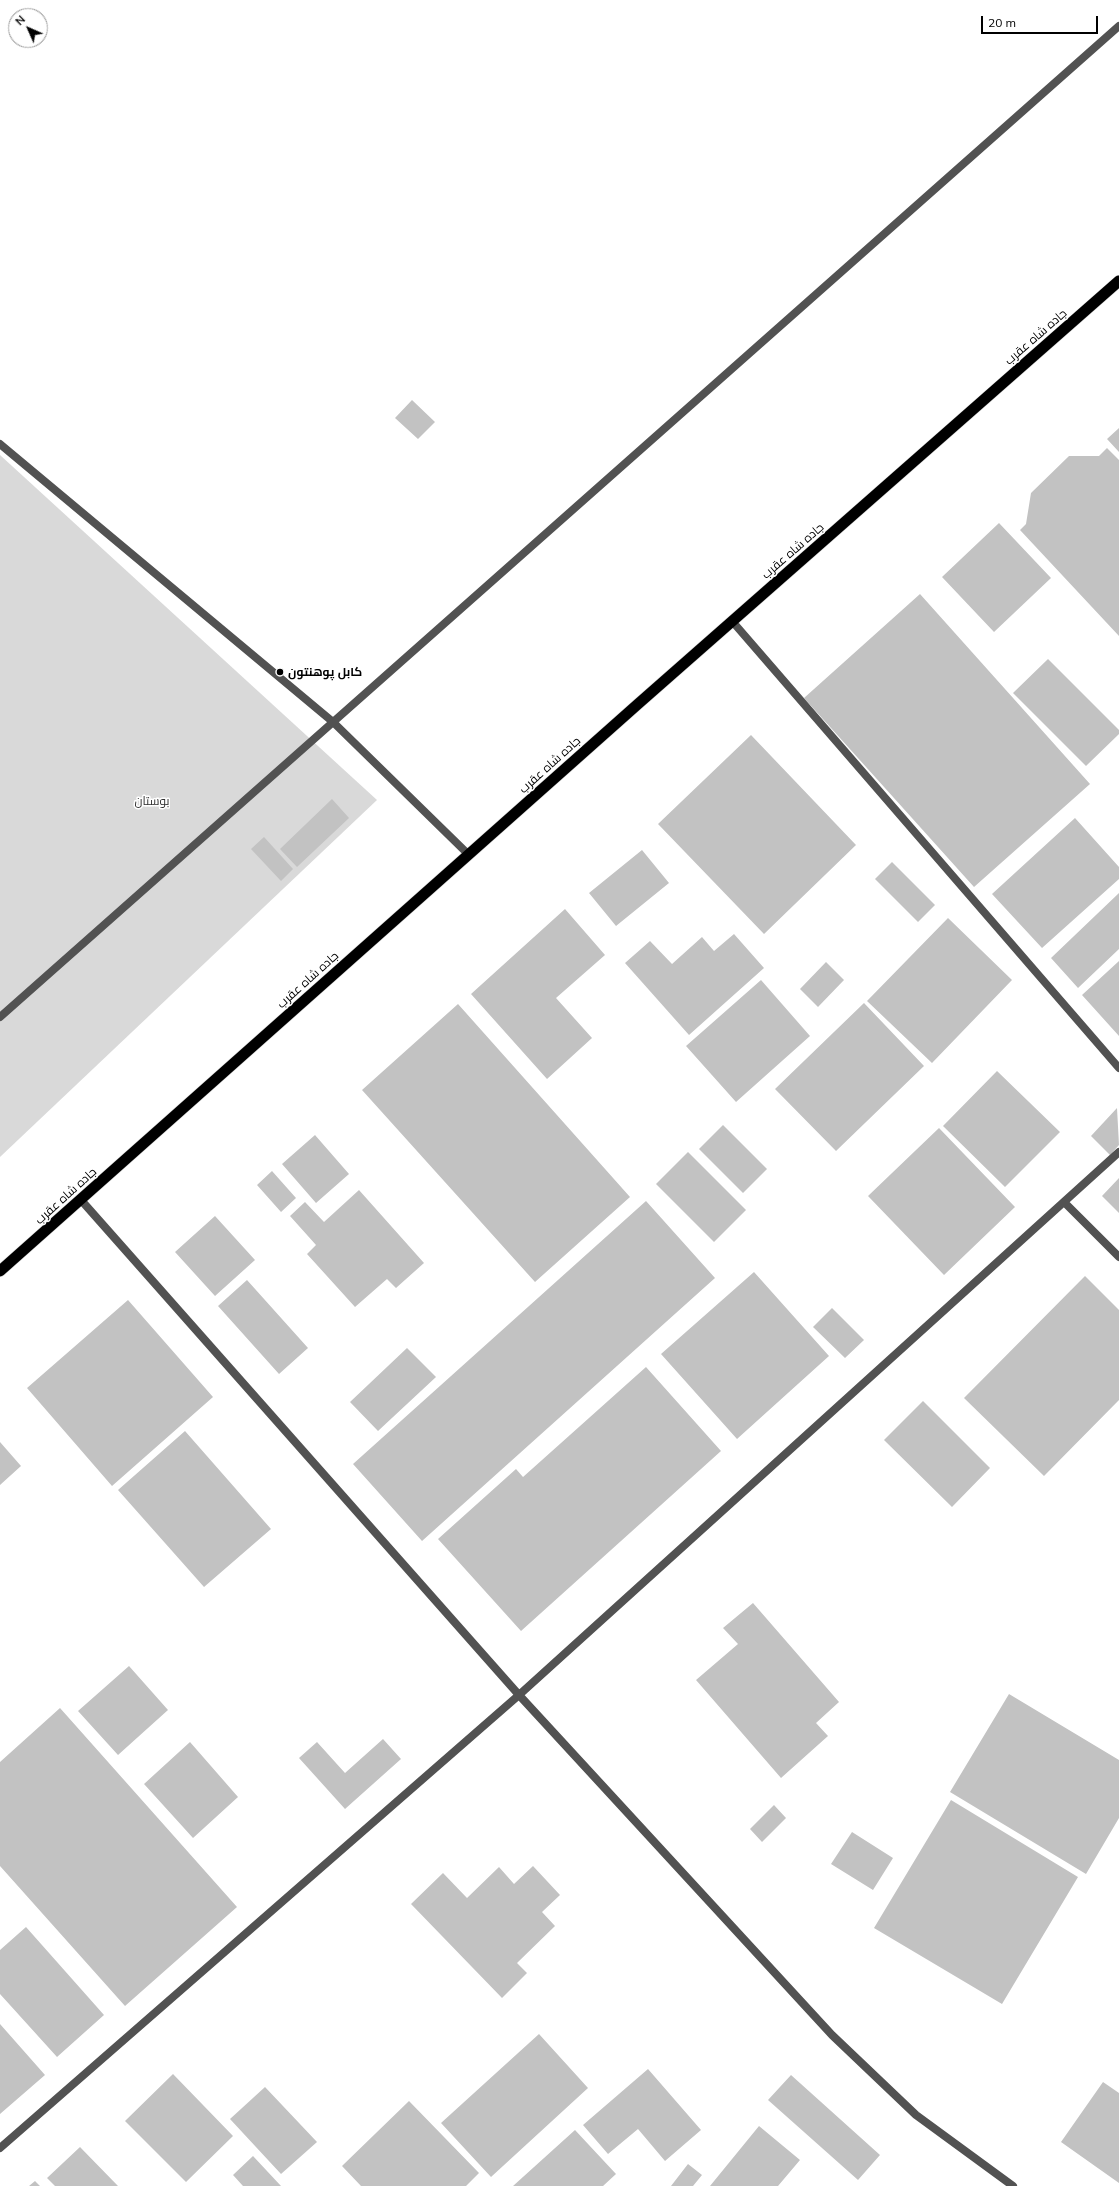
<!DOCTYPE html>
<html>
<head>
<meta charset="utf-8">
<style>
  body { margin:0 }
  #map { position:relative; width:1119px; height:2186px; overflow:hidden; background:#fff; font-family:Mulish,sans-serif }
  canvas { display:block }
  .north { position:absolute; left:8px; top:8px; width:40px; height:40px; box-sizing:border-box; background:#fff; border:1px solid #999; border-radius:50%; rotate:315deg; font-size:11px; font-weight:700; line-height:16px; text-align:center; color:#000 }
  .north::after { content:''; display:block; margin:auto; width:14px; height:18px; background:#000; clip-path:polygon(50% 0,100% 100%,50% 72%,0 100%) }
  .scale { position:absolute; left:981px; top:16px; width:117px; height:18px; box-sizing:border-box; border:2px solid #000; border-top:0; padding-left:5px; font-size:12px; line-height:14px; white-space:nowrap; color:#000; -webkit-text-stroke:3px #fff; paint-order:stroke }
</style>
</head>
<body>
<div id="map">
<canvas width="1119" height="2186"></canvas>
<div class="north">N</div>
<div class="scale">20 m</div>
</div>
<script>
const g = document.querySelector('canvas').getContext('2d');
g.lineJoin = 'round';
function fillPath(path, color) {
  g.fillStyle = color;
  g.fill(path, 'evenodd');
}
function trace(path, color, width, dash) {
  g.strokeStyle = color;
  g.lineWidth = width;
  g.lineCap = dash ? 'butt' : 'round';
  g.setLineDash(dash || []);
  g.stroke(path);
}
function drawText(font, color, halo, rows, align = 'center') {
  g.font = font + ' Mulish,Cairo,sans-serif';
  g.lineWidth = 3;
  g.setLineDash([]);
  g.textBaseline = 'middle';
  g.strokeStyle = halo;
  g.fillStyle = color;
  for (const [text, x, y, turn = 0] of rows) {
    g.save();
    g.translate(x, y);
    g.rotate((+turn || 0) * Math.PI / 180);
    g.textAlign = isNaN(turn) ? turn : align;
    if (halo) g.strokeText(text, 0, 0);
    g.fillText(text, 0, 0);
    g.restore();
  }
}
const green = new Path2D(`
  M0,455L377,800L0,1157Z`);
const building = new Path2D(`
  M412,400L435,422L418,439L395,418Z
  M1119,428V452L1107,439Z
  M1107,448L1119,460V636L1020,530L1026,524L1031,493L1069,456H1099Z
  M999,523L1051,578L994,632L942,577Z
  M920,594L1090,784L974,887L804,698Z
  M1048,659L1119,730V734L1086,766L1013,693Z
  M751,735L856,845L764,934L658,824Z
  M332,799L349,818L297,867L280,849Z
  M1075,818L1119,867V879L1042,948L992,894Z
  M264,837L293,869L281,881L251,849Z
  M642,850L669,883L616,926L589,893Z
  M892,862L935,905L918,922L875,879Z
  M1119,893V949L1078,988L1051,958Z
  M565,909L605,955L556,998L592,1038L547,1079L471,994Z
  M948,918L1012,980L932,1063L867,1001Z
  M734,934L764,968L689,1035L625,963L650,941L672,964L702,937L714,951Z
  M1119,961V1036L1082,995Z
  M826,962L844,980L818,1007L800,989Z
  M761,980L810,1036L736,1102L686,1046Z
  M864,1003L924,1066L836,1151L775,1089Z
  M458,1004L630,1197L535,1282L362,1090Z
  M997,1071L1060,1132L1005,1187L943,1126Z
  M1117,1108L1119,1145L1110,1155L1091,1136Z
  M723,1125L767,1169L743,1193L699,1149Z
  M939,1128L1015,1207L944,1275L868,1196Z
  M315,1135L349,1174L316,1203L282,1164Z
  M688,1152L746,1210L714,1242L656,1184Z
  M272,1171L296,1198L281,1212L257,1185Z
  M1119,1178V1213L1102,1196Z
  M359,1190L424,1263L396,1288L387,1279L355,1307L307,1254L316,1245L290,1216L305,1202L324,1222Z
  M646,1201L715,1278L422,1541L353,1464Z
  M215,1216L255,1260L215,1296L175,1252Z
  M754,1272L829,1356L737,1439L661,1354Z
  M1085,1276L1119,1310V1400L1044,1476L964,1398Z
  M247,1280L308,1348L279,1374L218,1306Z
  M128,1300L213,1397L112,1486L27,1388Z
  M832,1308L864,1340L845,1358L813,1327Z
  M407,1348L436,1377L378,1431L350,1402Z
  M646,1367L721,1451L521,1631L438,1539L516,1469L523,1477Z
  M923,1401L990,1468L952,1507L884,1440Z
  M185,1431L271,1529L204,1587L118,1490Z
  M0,1442L21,1466L0,1485Z
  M753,1603L839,1702L816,1723L828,1736L781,1778L696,1680L738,1644L723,1628Z
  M129,1666L168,1710L118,1755L78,1711Z
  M1009,1694L1119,1760V1818L1086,1874L950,1792Z
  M60,1708L237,1907L125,2006L0,1866V1762Z
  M383,1739L401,1759L345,1809L299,1758L317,1742L345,1773Z
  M190,1742L238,1797L193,1838L144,1784Z
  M951,1800L1078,1877L1002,2004L874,1928Z
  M774,1805L786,1818L762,1842L750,1829Z
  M852,1832L893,1858L873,1890L831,1864Z
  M533,1866L560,1895L542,1912L555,1926L517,1963L527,1973L502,1998L411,1904L443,1873L467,1898L499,1867L514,1884Z
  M26,1927L104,2015L57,2057L0,1994V1950Z
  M0,2024L45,2075L0,2114Z
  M539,2034L588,2088L491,2177L441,2123Z
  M648,2069L701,2130L665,2161L638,2129L608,2154L583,2125Z
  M173,2074L233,2136L186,2182L125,2121Z
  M791,2075L880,2155L858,2180L768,2100Z
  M1103,2082L1119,2093V2183L1061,2142Z
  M265,2087L317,2142L281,2174L230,2119Z
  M409,2101L479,2173L466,2186H361L342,2166Z
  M759,2126L800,2160L778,2186H710Z
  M575,2130L616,2174L603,2186H513Z
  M80,2147L118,2186H55L47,2178Z
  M253,2156L281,2186H243L233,2175Z
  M688,2164L702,2175L693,2186H671Z
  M35,2181L40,2186H29Z`);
const service = new Path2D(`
  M0,444L333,722L469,855
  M732,621L1119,1068`);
const minor = new Path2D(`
  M0,1017L1119,26
  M81,1200L519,1695L832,2035L916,2115L1013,2186
  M1065,1203L1119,1257
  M0,2148L519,1695L1119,1152`);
const trunk = new Path2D(`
  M0,1271L638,704L1119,281`);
const markers = [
  [280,672,4,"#000"]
];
const streetNames = [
  ["جاده شاه عقرب",1036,337,-41],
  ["جاده شاه عقرب",793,551,-41],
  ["جاده شاه عقرب",550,765,-42],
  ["جاده شاه عقرب",308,980,-42],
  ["جاده شاه عقرب",66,1196,-42]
];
const poiNames = [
  ["کابل پوهنتون",288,672]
];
const parkNames = [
  ["بوستان",152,801]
];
fillPath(green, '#d9d9d9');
fillPath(building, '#c2c2c2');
trace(trunk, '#dbdbdb', 12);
trace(service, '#525252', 8);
trace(minor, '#525252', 8);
trace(trunk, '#000', 11);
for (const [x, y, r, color] of markers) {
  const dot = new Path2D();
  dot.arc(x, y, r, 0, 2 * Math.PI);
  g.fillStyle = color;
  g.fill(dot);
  trace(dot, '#fff', 1.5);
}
drawText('12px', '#000', '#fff', streetNames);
drawText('bold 12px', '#000', '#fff', poiNames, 'left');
drawText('12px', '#303030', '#fff', parkNames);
</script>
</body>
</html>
